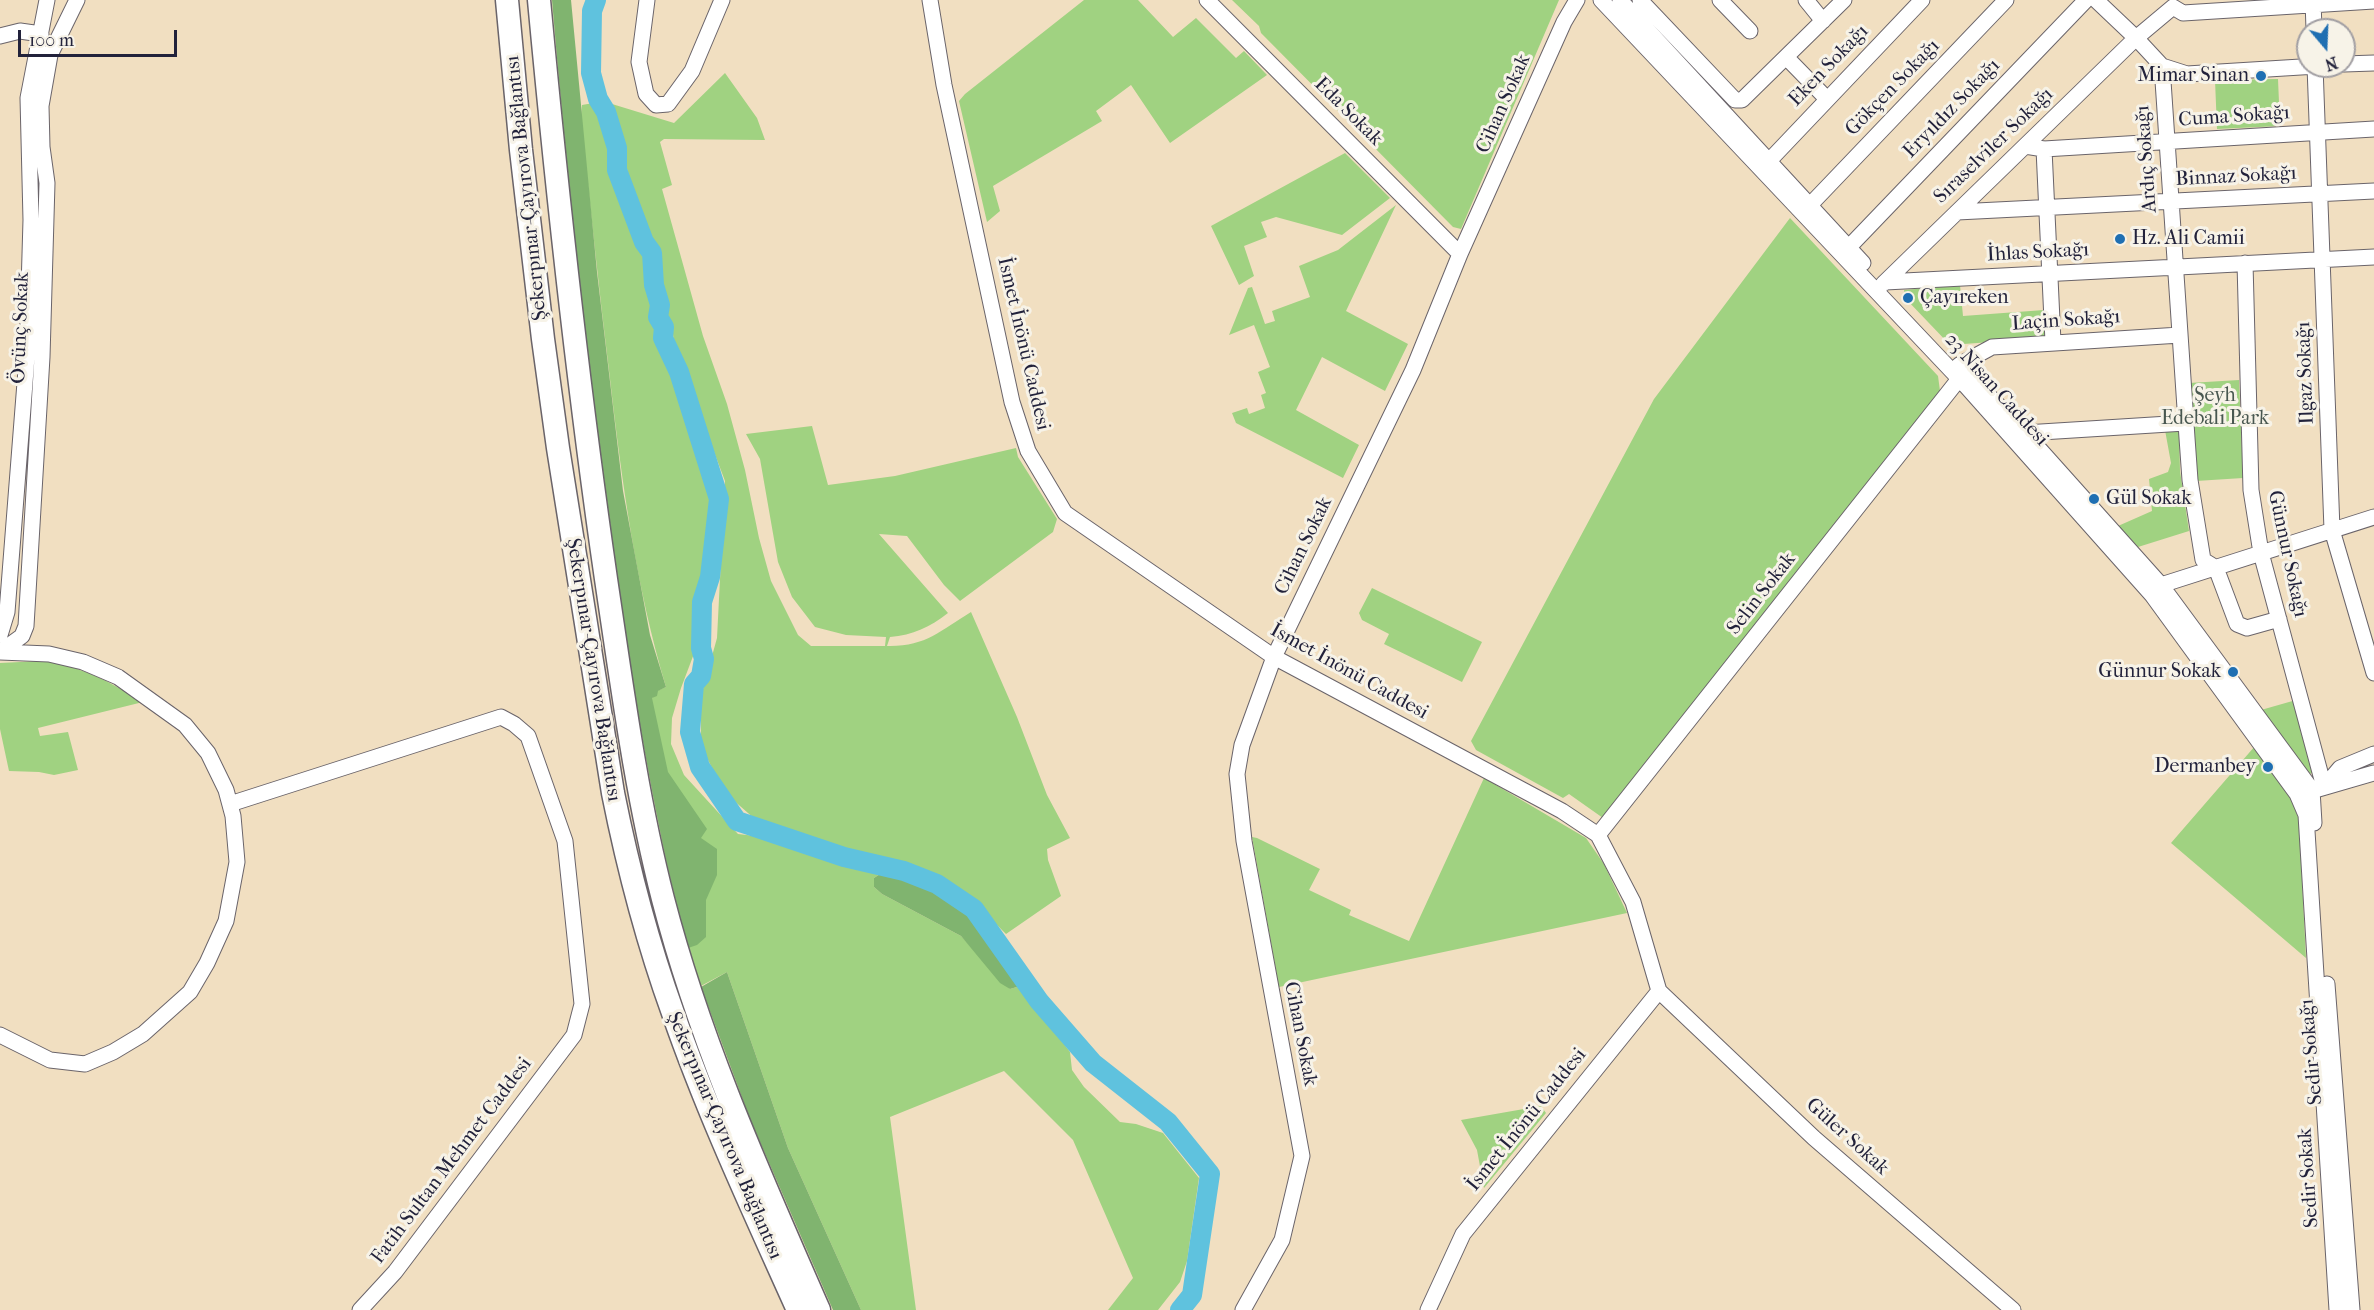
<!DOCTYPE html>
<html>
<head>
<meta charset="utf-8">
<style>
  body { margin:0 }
  #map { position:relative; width:2374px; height:1310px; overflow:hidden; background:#f1dfc1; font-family:"IM FELL French Canon",serif }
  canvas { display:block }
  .north { position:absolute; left:2296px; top:18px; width:60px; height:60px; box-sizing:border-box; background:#f7f3e8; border:2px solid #a29fa3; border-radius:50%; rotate:161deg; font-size:16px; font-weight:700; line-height:24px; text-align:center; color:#22223b }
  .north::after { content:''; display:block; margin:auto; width:21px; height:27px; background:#1f6fb2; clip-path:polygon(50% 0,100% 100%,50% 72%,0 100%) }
  .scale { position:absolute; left:18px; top:30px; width:159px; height:27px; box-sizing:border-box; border:3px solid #22223b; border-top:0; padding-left:8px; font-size:18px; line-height:21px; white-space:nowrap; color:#22223b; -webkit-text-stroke:4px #f7f3e8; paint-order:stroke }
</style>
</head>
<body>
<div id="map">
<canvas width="2374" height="1310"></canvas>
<div class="north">N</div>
<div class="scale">100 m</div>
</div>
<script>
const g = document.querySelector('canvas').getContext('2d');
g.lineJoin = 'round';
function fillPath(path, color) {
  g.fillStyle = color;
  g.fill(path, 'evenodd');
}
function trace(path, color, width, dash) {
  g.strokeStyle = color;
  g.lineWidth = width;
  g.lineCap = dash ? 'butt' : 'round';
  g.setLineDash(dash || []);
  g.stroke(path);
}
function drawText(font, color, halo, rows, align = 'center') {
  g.font = font + ' "IM FELL French Canon",serif';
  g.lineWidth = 6;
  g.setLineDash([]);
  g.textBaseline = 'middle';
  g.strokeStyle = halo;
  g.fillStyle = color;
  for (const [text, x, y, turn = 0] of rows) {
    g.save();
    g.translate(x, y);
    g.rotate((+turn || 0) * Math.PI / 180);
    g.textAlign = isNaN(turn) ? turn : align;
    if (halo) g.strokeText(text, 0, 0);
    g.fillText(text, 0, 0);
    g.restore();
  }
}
const green = new Path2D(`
  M1084,0H1138L1173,37L1196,18L1236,58L1244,51L1267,75L1170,143L1131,85L1096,111L1102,121L993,186L1000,211L987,222L959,101L965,94Z
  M1232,0H1559L1461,229L1453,227L1261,33L1259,26Z
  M725,73L757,118L765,140L664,139L660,142L672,185L662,189L703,336L727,404L745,470L759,538L771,581L798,635L811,646H885L886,637L846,635L815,627L792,597L778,562L760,459L746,434L812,426L828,485L895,476L1016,448L1018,457L1057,519L1053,532L960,601L944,585L907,536L879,534L948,613C930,627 913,635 890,637L887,646C925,647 940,631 971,612L1017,717L1047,795L1070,838L1047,849L1048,860L1061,896L1006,934L970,898L904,863L850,855L764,827L724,792L701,746V696L717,638L725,481L674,346L673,334L666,318L657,252L628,185L626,151L612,104L674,123Z
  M2278,79L2280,126L2217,129L2215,80Z
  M599,102L610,139L614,176L622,201L646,256L653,317L659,327V339L682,393L692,430L715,495L711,506L705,551V574L699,598L698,636L695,651L681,688L672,718L671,744L684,775L738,834L772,838L883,872L874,878V887L882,894L961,936L1010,989L1020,986L1070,1052L1072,1070L1084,1087L1120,1122L1136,1124L1163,1133L1199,1178L1187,1261L1180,1282L1158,1310H1108L1133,1278L1073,1140L1004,1071L890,1117L916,1310H861L788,1148L727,972L699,987L667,867L636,702L652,698L657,691L666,687C636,586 622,483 610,379C599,291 590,204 581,117L582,105Z
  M1345,153L1390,198L1342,235L1276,217L1261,222L1267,237L1244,246L1254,276L1239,285L1211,226Z
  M1396,205L1346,311L1408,344L1385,391L1322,357L1296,410L1359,445L1343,478L1236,423L1232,413L1247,408L1249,414L1265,408L1261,395L1266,393L1258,372L1270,367L1254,325L1229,335L1248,288L1252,287L1265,324L1275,321L1272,311L1310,297L1299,266L1338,250Z
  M1790,218L1938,376L1940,391L1603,818L1569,794L1563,798L1476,750L1471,741L1654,399Z
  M1960,285L1963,316L2044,310L2046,338L1950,345L1906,299L1904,290Z
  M2239,380L2243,478L2196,481L2189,383Z
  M2175,428L2179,432L2180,471L2189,531L2138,547L2118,526L2152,511L2149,479L2168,472L2171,463L2165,430Z
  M1372,588L1482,642L1462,682L1384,644L1389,634L1362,620L1359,613Z
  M41,661C82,666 108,681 143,702L38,728L40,736L68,732L78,770L54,775L39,772L9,771L0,729V663Z
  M2296,700L2316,772L2309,774L2261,710Z
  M2255,746L2291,798L2299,820L2306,958L2171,843Z
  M1484,778L1586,838L1604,864L1627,913L1279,987L1252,837L1257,838L1320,869L1309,890L1351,910L1349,915L1409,941Z
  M1541,1106L1546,1113L1484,1188L1477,1150L1461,1120Z`);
const forest = new Path2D(`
  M552,0H571L597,272L623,491L650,635L666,687L658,691L657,696L652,698L668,772L707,829L701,838L717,849V875L706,900V937L697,945L688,948C649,803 628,656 608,508C585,339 566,169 552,0Z
  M883,872C910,875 956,895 974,916C991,937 1005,963 1020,986L1010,989L1000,983L961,936L882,894L874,887V878Z
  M727,972L788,1148L861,1310H833L750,1119L701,987Z`);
const river = new Path2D(`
  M596,0L592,11L591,73L598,99L606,112L617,148V170L644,242L652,253L654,285L660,305L658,317L664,327L663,338L679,372L719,499L710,577L702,602L701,648L704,659L701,676L694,684L690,732L700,767L737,821L844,857L904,871L937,884L974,909L1039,1001L1093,1063L1168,1122L1210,1174L1192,1295L1180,1310`);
const minor = new Path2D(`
  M647,0L639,62L646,94L656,105L668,104L692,71L722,0
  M930,0L944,85L1012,402L1028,451L1065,513L1274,657L1562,811L1598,835L1633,902L1659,991
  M1207,0L1460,254
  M1601,0L1966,386L2152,595L2297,794L2306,815L2337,1310
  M1620,0L1863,263
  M1640,0L1735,100H1742L1844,0
  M1720,0L1750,31
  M1806,0L1823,21
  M2096,0L2136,38L2162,66
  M2313,0L2314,30
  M0,36L20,31L41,34
  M1786,57L1827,99
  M2344,64L2374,63
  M2162,66L2187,438L2190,480L2203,560L2216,568L2237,624L2247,628L2279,619
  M2162,66L2187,74L2317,66
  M2315,66L2332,530L2374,673
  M2025,146L2044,149L2374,129
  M2044,149L2053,342
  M1768,162L1922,0
  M1810,205L2006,0
  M1957,212L2374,191
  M1849,247L2086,0
  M2245,263L2251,490L2261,553L2324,787
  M1885,282L2374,257
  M1883,284L2136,38L2173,7L2183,13L2374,1
  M1959,365L1992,347L2180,335
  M1964,370L2025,433L2161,585L2312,790L2314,823
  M2025,433L2185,423
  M2161,585L2374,517
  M0,635L7,612L27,357L31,220L28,98L47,0
  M0,652L49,654L83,662L118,677L185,725L208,753L226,790L233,816L237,862L226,921L207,963L190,992L143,1034L113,1052L85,1064L50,1060L0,1035
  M0,652L22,636L26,626L42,357L47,183L42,147L41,106L50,55L77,0
  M2324,787L2340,768L2374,754
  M2315,790L2374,773
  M230,804L501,717L514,724L528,736L565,841L582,1004L574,1035L395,1272L360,1310
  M1598,835L1959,379
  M2327,984L2352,1310
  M1659,991L1814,1138L2013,1310
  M1243,1310L1282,1240L1302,1156L1244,841L1237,774L1242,745L1274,657L1413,370L1460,254L1564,22L1577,0
  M1428,1310L1463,1234L1659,991`);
const highway = new Path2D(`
  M507,0L521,150L543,339L558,448L613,793C628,868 647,941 673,1013C708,1114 754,1212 798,1310
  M539,0C557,193 578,386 606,579C622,686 636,794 663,899C700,1042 760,1175 819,1310`);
const markers = [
  [2261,76,6,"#1f6fb2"],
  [2120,239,6,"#1f6fb2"],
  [1908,298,6,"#1f6fb2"],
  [2094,499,6,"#1f6fb2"],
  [2233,672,6,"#1f6fb2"],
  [2268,767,6,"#1f6fb2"]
];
const streetNames = [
  ["Eken Sokağı",1829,66,-46],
  ["Gökçen Sokağı",1893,88,-46],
  ["Cihan Sokak",1504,104,-66],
  ["Eryıldız Sokağı",1952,109,-46],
  ["Eda Sokak",1348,112,45],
  ["Cuma Sokağı",2234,117,-4],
  ["Sıraselviler Sokağı",1994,146,-44],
  ["Ardıç Sokağı",2147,159,-94],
  ["Binnaz Sokağı",2236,177,-3],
  ["Şekerpınar-Çayırova Bağlantısı",527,188,-96],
  ["İhlas Sokağı",2038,253,-3],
  ["Laçin Sokağı",2066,321,-4],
  ["Övünç Sokak",21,328,-88],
  ["İsmet İnönü Caddesi",1023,344,77],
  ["Ilgaz Sokağı",2306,373,-92],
  ["23 Nisan Caddesi",1996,390,48],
  ["Cihan Sokak",1304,546,-64],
  ["Günnur Sokağı",2287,554,78],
  ["Selin Sokak",1762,594,-52],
  ["Şekerpınar-Çayırova Bağlantısı",593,670,81],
  ["İsmet İnönü Caddesi",1349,672,29],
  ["Cihan Sokak",1300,1034,79],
  ["Sedir Sokağı",2312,1052,-95],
  ["İsmet İnönü Caddesi",1527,1120,-51],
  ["Şekerpınar-Çayırova Bağlantısı",724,1136,67],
  ["Güler Sokak",1847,1137,42],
  ["Fatih Sultan Mehmet Caddesi",452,1161,-53],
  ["Sedir Sokak",2309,1178,-94]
];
const poiNames = [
  ["Mimar Sinan",2249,76],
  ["Hz. Ali Camii",2132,239,"left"],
  ["Çayıreken",1920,298,"left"],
  ["Gül Sokak",2106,499,"left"],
  ["Günnur Sokak",2221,672],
  ["Dermanbey",2256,767]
];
const parkNames = [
  ["Şeyh",2215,396],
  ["Edebali Park",2215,419]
];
fillPath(green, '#a0d281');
fillPath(forest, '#80b46f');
trace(river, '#5fc2de', 20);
trace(minor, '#6a646a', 17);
trace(highway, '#6a646a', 25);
trace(minor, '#fff', 15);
trace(highway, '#fff', 22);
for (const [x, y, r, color] of markers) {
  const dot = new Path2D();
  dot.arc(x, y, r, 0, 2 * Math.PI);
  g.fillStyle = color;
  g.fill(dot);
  trace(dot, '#f7f3e8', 2);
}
drawText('20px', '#22223b', '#f7f3e8', streetNames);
drawText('20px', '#22223b', '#f7f3e8', poiNames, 'right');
drawText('20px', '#485750', '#f7f3e8', parkNames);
</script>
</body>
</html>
